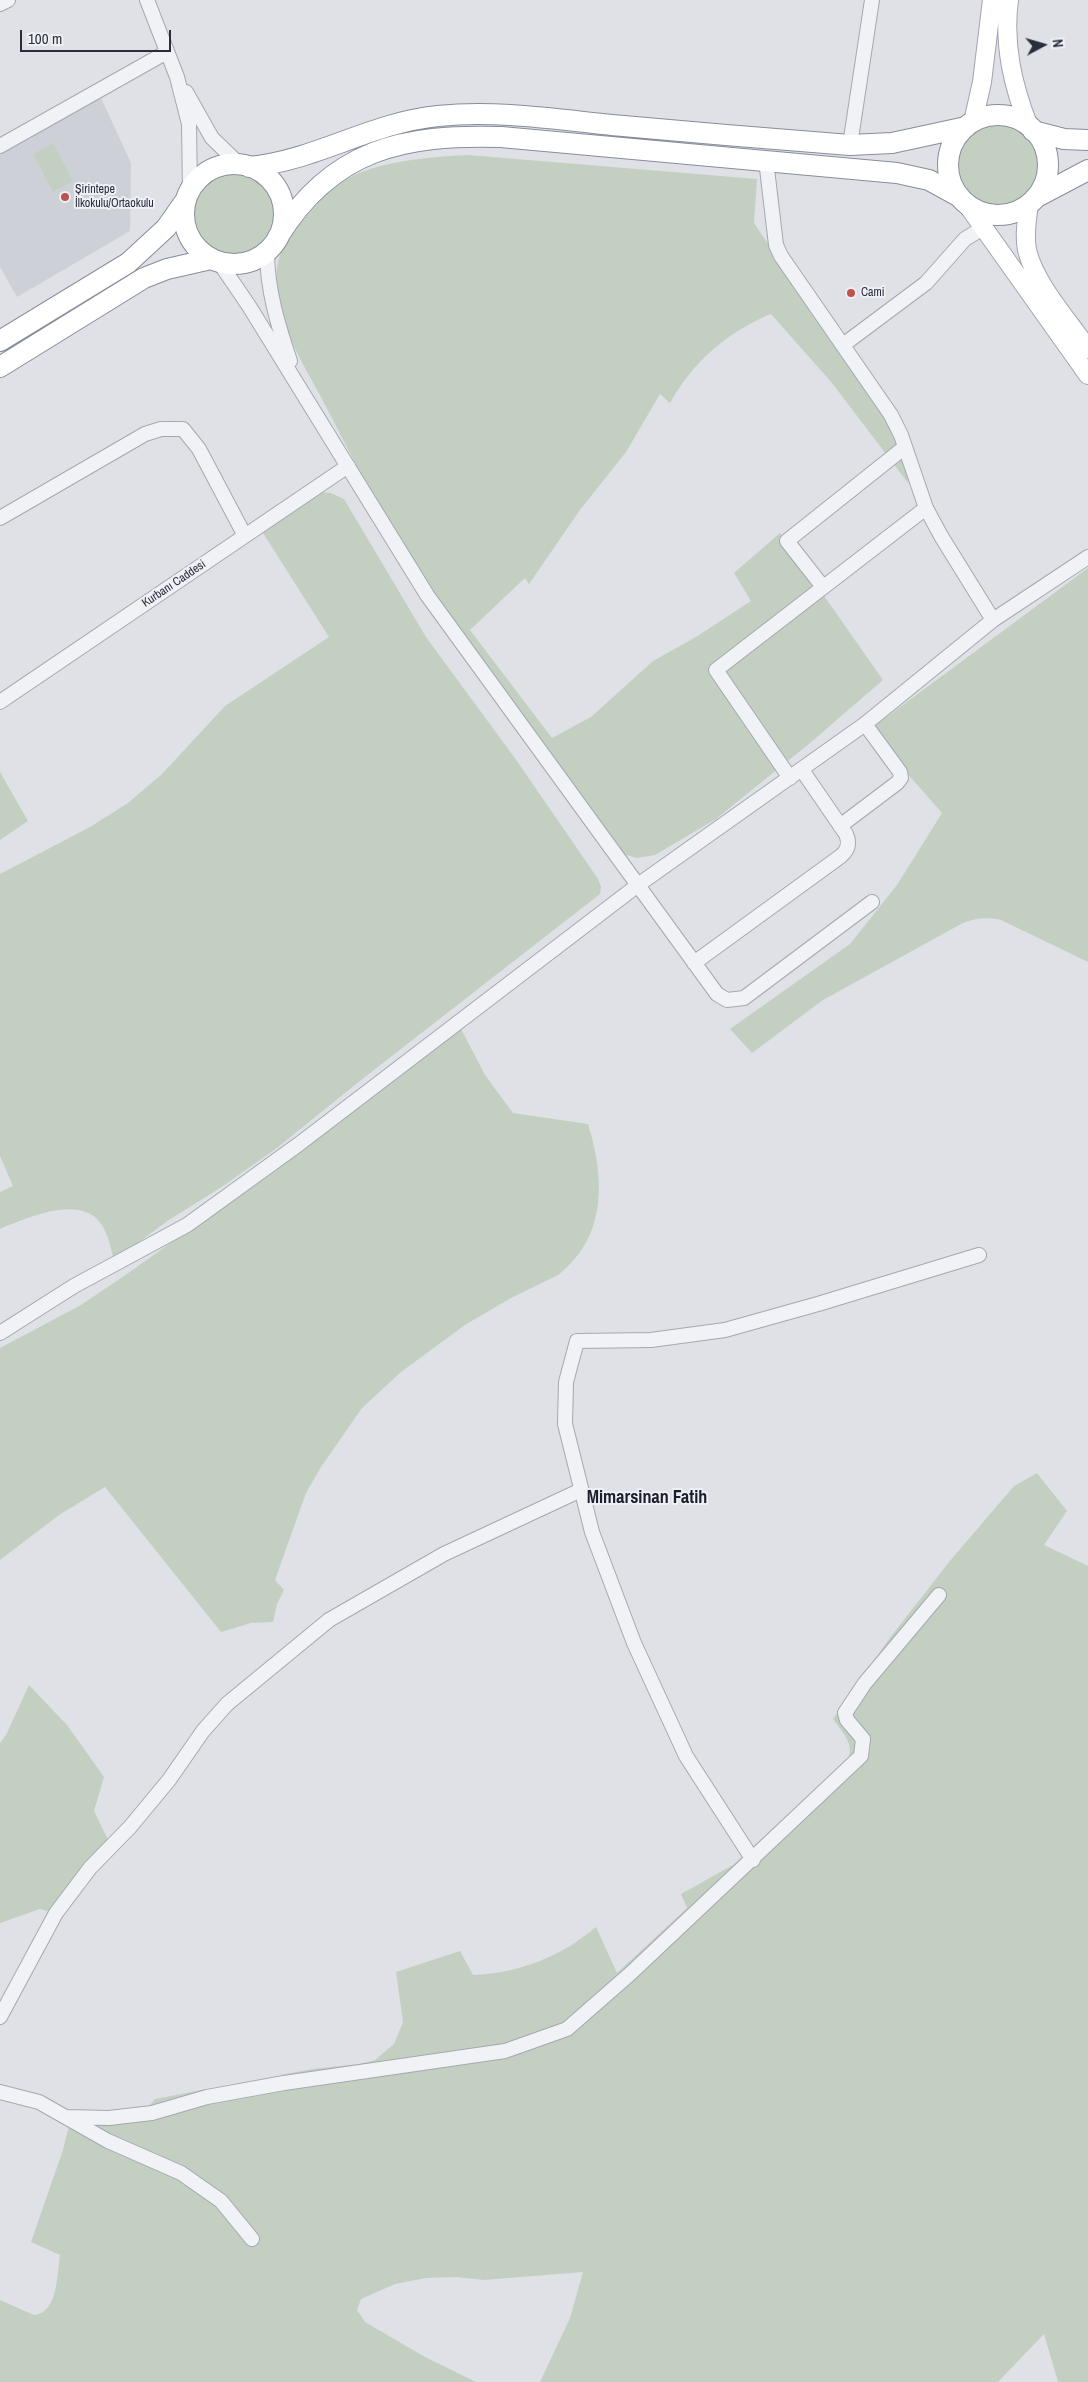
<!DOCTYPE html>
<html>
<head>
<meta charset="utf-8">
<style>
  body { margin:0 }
  #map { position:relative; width:1088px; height:2382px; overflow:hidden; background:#dfe1e7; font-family:"Archivo Narrow",sans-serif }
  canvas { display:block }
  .north { position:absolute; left:1018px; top:20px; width:50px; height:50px; -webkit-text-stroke:4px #eef0f5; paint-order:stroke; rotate:84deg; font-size:14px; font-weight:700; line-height:20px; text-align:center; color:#2a2e3c }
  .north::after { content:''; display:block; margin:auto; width:18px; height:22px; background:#2a2e3c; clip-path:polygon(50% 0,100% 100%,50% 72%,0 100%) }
  .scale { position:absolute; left:20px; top:30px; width:151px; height:22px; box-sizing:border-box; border:2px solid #2a2e3c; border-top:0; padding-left:6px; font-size:15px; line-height:18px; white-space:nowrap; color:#2a2e3c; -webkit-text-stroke:4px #eef0f5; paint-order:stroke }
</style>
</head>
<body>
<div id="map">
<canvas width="1088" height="2382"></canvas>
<div class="north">N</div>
<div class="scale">100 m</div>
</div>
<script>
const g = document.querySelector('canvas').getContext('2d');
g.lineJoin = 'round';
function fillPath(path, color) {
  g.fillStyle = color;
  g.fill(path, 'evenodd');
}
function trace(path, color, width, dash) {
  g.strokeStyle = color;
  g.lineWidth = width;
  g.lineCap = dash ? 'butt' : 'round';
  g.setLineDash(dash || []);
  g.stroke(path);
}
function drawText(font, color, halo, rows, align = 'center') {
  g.font = font + ' "Archivo Narrow",sans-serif';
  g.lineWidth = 4;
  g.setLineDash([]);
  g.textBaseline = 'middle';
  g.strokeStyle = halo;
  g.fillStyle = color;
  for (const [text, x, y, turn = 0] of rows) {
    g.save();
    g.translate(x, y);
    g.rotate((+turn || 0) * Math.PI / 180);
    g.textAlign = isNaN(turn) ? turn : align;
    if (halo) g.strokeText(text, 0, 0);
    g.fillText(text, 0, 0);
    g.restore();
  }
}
const built = new Path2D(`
  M101,98L131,163L130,231L17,297L0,267V154Z`);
const green = new Path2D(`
  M958 165a40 40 0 1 1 80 0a40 40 0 1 1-80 0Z
  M53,143L73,181L53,192L33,154Z
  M468,155L757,179L754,223L818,318L881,400L907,469L908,483L832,383L771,314C727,332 693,362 670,403L660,394L626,452L580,510L529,584L525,578L470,630L552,738L591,717L653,661L696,637L751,601L734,573L780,533L883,680L810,743L716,819L655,855L637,858L619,853C558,769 494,687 436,601C393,537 357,467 322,399C302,361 271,315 277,269C279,248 291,233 305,218C316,205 327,192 342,182C374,161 429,157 468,155Z
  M191 214a43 43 0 1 1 86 0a43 43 0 1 1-86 0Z
  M320,492L331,493L344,499L426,637L517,761L598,879L601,887L600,894L356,1084L277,1148L223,1186L169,1220L114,1260C111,1250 109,1237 103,1227C84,1192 27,1218 0,1229V1192L13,1186L0,1156V874L90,827L128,803L162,774L225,706L329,637L263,533Z
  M1088,568V962L1001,920C987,917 974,918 961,924L823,1000L752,1053L730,1029L850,944L897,885L942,813L869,730Z
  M0,772L28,821L0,840Z
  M459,1025L485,1075L513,1113L588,1124C605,1179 607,1237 558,1275L511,1298L465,1325L401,1372L362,1408L321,1467L306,1493L275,1580L284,1590L277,1604L273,1622L251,1623L221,1632L105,1487L59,1515L0,1560V1348L81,1305L124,1276L224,1205Z
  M1037,1473L1067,1511L1044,1545L1088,1566V2382H1058L1044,2334L998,2382H540L570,2318L583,2272L484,2280L456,2277L426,2278L395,2284L361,2299L357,2310L365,2322L425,2357L476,2382H0V2300L34,2315C58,2313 57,2274 60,2255L31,2242L63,2150L73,2110L108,2112L148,2107L155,2099L312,2069L359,2064L375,2060L394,2044L403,2022L396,1972L460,1951L473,1975C520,1973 560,1957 596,1927L617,1973L687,1908L681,1894L733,1865L847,1761C856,1745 842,1732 833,1719L889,1639L949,1562L1014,1486Z
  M29,1685L67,1725L104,1777L94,1811L113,1850L59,1914L40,1909L0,1923V1743L6,1735Z`);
const minor = new Path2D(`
  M147,0L177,77L189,124L190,192
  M0,4L8,0
  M186,92L212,138L240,165
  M850,145L872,0
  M0,146L167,52
  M766,160L776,245L781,256L891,415L901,435L926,508L941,536L993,620
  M267,251C267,290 278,325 290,361
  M219,262L249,306L427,595L717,994L727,1000L744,998L872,902
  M843,345L926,283L965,239L983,228
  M0,518L145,434L161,429H183L199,449L245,536
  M823,587L787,541L905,447
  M0,702L348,466
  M790,778L716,670L926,508
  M840,826L897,783L901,778L900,772L865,724
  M694,963L841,856C848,850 850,843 846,834L802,770
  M0,1333L74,1286L187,1225L299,1144L638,885L865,724L993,620L1088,557
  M753,1860L686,1756L634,1643L592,1532L565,1424L566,1382L577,1341L651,1340L725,1330L818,1304L979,1255
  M0,2017L56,1913L90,1868L130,1827L169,1780L203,1731L227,1704L329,1620L444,1554L581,1490
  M0,2092L39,2102L108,2141L181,2173L221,2201L252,2239
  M66,2117L109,2118L152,2113L207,2097L284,2083L505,2051L567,2029L631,1973L861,1756L863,1739L847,1720L845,1713L865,1683L939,1595`);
const major = new Path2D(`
  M1009,0C1003,45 1013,86 1029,127
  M973,122L982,82L992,0
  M966,203L1088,375
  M1029,204C1027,219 1024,235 1027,250C1035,284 1068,320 1088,349`);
const highway = new Path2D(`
  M948 165a50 50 0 1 1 100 0a50 50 0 1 1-100 0Z
  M1033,131L1064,139L1088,140
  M184 214a50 50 0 1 1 100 0a50 50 0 1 1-100 0Z
  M249,167C318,160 369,123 438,116C496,110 554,119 612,125C691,132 771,139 850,145L892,143L966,127
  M1035,198L1088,170
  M278,237C332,149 404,134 501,137L897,173L929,180L960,197
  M0,341L128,263L166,228L185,201
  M0,367L144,278L167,269L211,259`);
const markers = [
  [65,197,5,"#bf5151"],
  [851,293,5,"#bf5151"]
];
const poiNames = [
  ["Şirintepe",75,190],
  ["İlkokulu/Ortaokulu",75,204],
  ["Cami",861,293]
];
const streetNames = [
  ["Kurbanı Caddesi",174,584,-34]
];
const districtNames = [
  ["Mimarsinan Fatih",647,1498]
];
fillPath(built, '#ced0d8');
fillPath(green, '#c3d0c1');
trace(minor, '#a5a8b0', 16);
trace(major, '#a0a4b1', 20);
trace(highway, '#888d9c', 22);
trace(minor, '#f1f2f6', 14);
trace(major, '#fff', 18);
trace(highway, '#fff', 20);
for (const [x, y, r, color] of markers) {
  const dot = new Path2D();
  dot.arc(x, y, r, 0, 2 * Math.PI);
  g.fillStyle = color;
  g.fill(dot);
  trace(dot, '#eef0f5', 2);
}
drawText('12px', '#2a2e3c', '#eef0f5', poiNames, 'left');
drawText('12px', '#2a2e3c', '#eef0f5', streetNames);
drawText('bold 18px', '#1c1f2d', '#eef0f5', districtNames);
</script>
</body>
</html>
